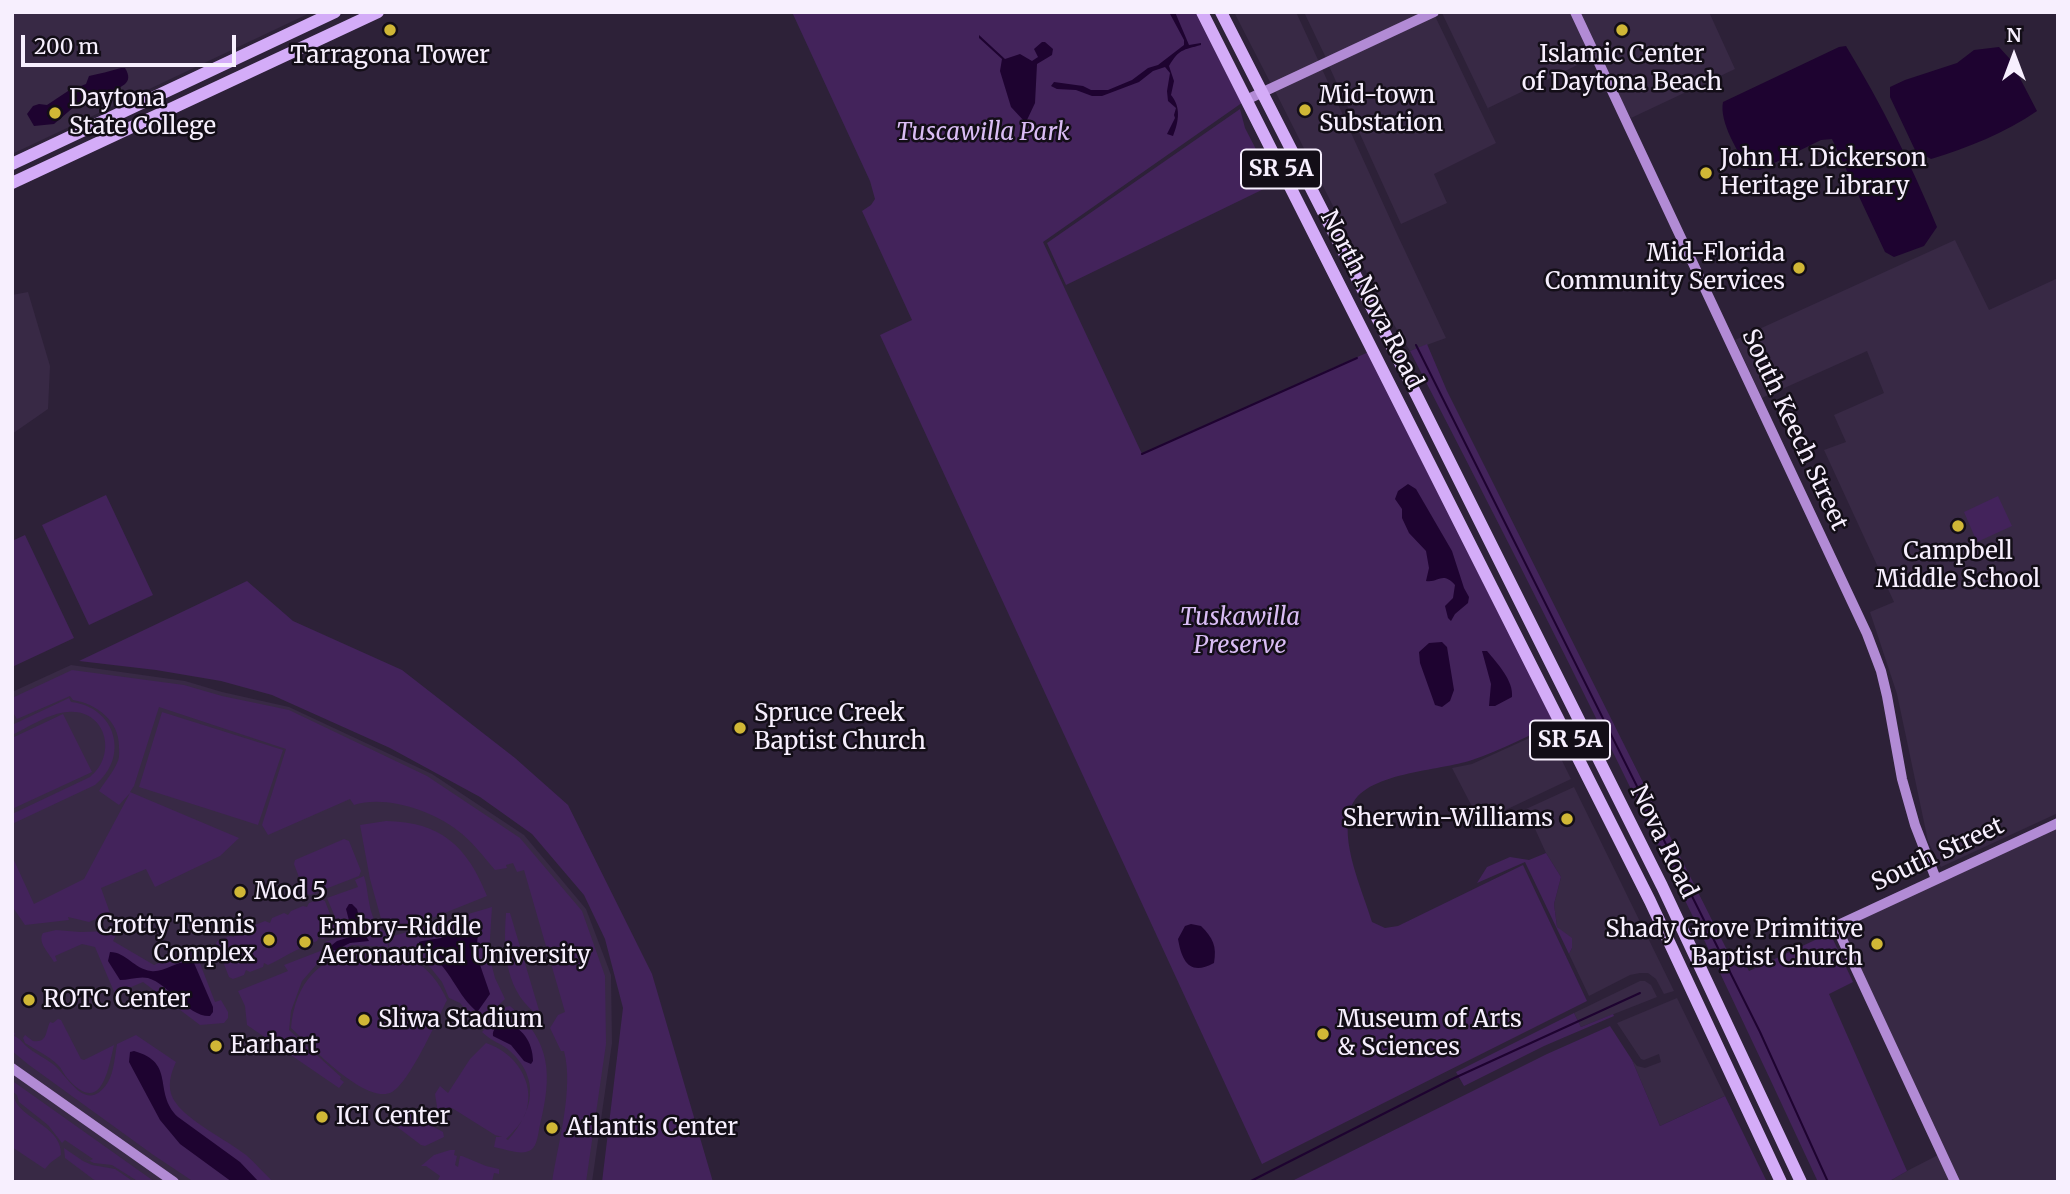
<!DOCTYPE html>
<html>
<head>
<meta charset="utf-8">
<style>
  body { margin:0 }
  #map { position:relative; width:2070px; height:1194px; overflow:hidden; background:#2d2138; font-family:Merriweather,serif }
  canvas { display:block }
  .frame { position:absolute; inset:0; border:14px solid #f7effe; pointer-events:none }
  .north { position:absolute; left:1979px; top:21px; width:70px; height:70px; -webkit-text-stroke:5px #130e17; paint-order:stroke; rotate:0deg; font-size:19px; font-weight:700; line-height:28px; text-align:center; color:#f7effe }
  .north::after { content:''; display:block; margin:auto; width:24px; height:32px; background:#f7effe; clip-path:polygon(50% 0,100% 100%,50% 72%,0 100%) }
  .scale { position:absolute; left:21px; top:35px; width:215px; height:32px; box-sizing:border-box; border:4px solid #f7effe; border-top:0; padding-left:9px; font-size:21px; line-height:24px; white-space:nowrap; color:#f7effe; -webkit-text-stroke:5px #130e17; paint-order:stroke }
</style>
</head>
<body>
<div id="map">
<canvas width="2070" height="1194"></canvas>
<div class="frame"></div>
<div class="north">N</div>
<div class="scale">200 m</div>
</div>
<script>
const g = document.querySelector('canvas').getContext('2d');
g.lineJoin = 'round';
function fillPath(path, color) {
  g.fillStyle = color;
  g.fill(path, 'evenodd');
}
function trace(path, color, width, dash) {
  g.strokeStyle = color;
  g.lineWidth = width;
  g.lineCap = dash ? 'butt' : 'round';
  g.setLineDash(dash || []);
  g.stroke(path);
}
function drawText(font, color, halo, rows, align = 'center') {
  g.font = font + ' Merriweather,serif';
  g.lineWidth = 5;
  g.setLineDash([]);
  g.textBaseline = 'middle';
  g.strokeStyle = halo;
  g.fillStyle = color;
  for (const [text, x, y, turn = 0] of rows) {
    g.save();
    g.translate(x, y);
    g.rotate((+turn || 0) * Math.PI / 180);
    g.textAlign = isNaN(turn) ? turn : align;
    if (halo) g.strokeText(text, 0, 0);
    g.fillText(text, 0, 0);
    g.restore();
  }
}
const built = new Path2D(`
  M12,12H312L12,154Z
  M1234,12H1296L1319,62L1271,84Z
  M1304,12H1424L1326,58Z
  M1571,12L1592,58L1488,108L1490,113L1442,13Z
  M1579,12H1709L1735,69L1631,118L1614,87Z
  M1435,16L1496,143L1434,174L1447,203L1401,224L1329,66Z
  M1322,69L1397,234L1446,338L1410,351L1388,315L1275,91Z
  M1955,240L1989,310L2058,278V813L1941,867L1928,841L1897,694L1870,612L1894,602L1824,450L1846,442L1834,415L1884,393L1867,351L1762,398L1735,340Z
  M28,292L50,366L48,409L12,434V295Z
  M71,665L185,681L222,692L289,707L432,774L524,835L586,909L611,975L612,1043L592,1182H12V692Z
  M1547,730L1571,779L1480,822L1452,768L1472,764Z
  M1574,787L1674,991L1664,994L1656,979L1648,973H1640L1630,975L1589,996L1569,954L1572,948L1557,927L1554,904L1561,877L1546,853L1526,809Z
  M2058,828V1182H1959L1841,928Z
  M1640,981H1645L1651,985L1657,997L1581,1027L1574,1013Z
  M1677,998L1725,1096L1660,1126L1632,1060L1637,1066L1645,1068L1661,1062L1659,1054L1644,1060L1641,1059L1617,1023Z
  M1938,1155L1951,1182H1888L1907,1171Z`);
const green = new Path2D(`
  M792,12H1202L1246,100L1043,242L1142,454L1373,350L1560,721C1531,734 1502,750 1472,760C1441,771 1362,772 1351,808C1339,841 1362,889 1372,922L1385,928L1398,926L1523,865L1587,1001L1262,1164L880,335L912,320L862,211L871,205L875,199L870,181Z
  M1240,109L1245,128L1274,184L1066,285L1047,243Z
  M1427,344L1447,391L1735,966L1744,962L1749,971L1830,933L1853,982L1829,994L1907,1171L1888,1182H1818C1689,902 1552,625 1410,351Z
  M106,495L153,595L89,625L42,525Z
  M1998,496L2012,526L1977,542L1964,512Z
  M25,535L74,638L12,667V541Z
  M247,581L293,621L402,670L515,758L568,805L652,974L713,1182H602L623,1008L605,939L584,895L532,834L480,797L390,748L272,695L221,681L156,670L79,661Z
  M72,670L184,685L222,696L289,710L427,776L520,838L582,911L605,976L606,1044L586,1182H552C558,1144 574,1088 564,1051H561L550,1028L558,1015L565,1012L524,870L517,872L513,863L506,865L507,868L495,870C483,856 472,841 457,830C431,810 385,795 354,805L350,799L268,835L262,825L286,749L159,707L134,786L130,792L239,838L220,856L155,887L146,869L101,888L110,913L89,922L68,917L69,920L25,925L12,906V856L34,904L84,879L130,793L119,805L99,791C105,782 113,772 117,763C120,758 119,752 119,746C119,721 97,704 73,700L70,696L17,719L12,711V698Z
  M69,698L71,702C116,707 130,757 95,785L12,824V814L90,777C118,755 106,709 68,712C49,713 29,727 12,735V725Z
  M162,712L283,750L258,825L139,787Z
  M63,714L92,772L12,809V738Z
  M386,821C441,822 467,846 487,896L432,918L390,930L383,926L370,879L360,825Z
  M344,839L349,841L361,871L359,876L310,895L305,893L294,864L295,860Z
  M1546,853L1561,877L1554,904L1557,927L1572,938V948L1569,954L1525,862L1477,883L1487,867L1510,857L1529,860Z
  M364,876C370,895 367,923 387,933L388,947L352,945L316,965L302,981L291,1011L289,1030L341,1077L340,1079L344,1082L339,1088L247,1025L245,1006L238,991L288,971L284,965L328,948L325,942L343,936L327,898L358,887L355,880Z
  M320,899L325,901L336,930L335,935L323,939L319,937L317,941L305,946L301,945L299,949C287,954 280,960 268,965L264,963L263,967L250,972L246,970L244,975L233,979L229,977L216,944L217,941L230,936L234,937L235,933L248,928L252,930L255,925L265,921L270,923L272,918L284,913L288,915L291,911L303,906L307,907L309,903Z
  M492,907L489,955L495,978L505,999L478,1025L460,1003L449,998L442,982L430,967L415,956L389,947L390,937Z
  M506,913H510L541,1017C505,994 503,951 506,913Z
  M56,930L80,932L112,931L116,935L113,941L154,965L194,948L215,1002L221,1000L228,1012V1018L224,1023L200,1025L143,982L115,994L95,947L82,944L55,956L57,961L54,962C49,953 37,942 43,933Z
  M366,948C405,950 431,964 447,1000C437,1020 410,1082 392,1092C366,1106 310,1045 291,1028C295,982 320,956 366,948Z
  M510,1006C552,1042 552,1075 540,1125C538,1132 538,1145 531,1150C522,1156 505,1149 494,1147L496,1137H502L495,1135L452,1108L446,1118L438,1113L435,1094L440,1086L448,1093L470,1059L486,1043C514,1052 536,1081 526,1112C522,1123 514,1131 506,1139L508,1140C533,1112 541,1079 510,1051C501,1043 492,1042 482,1032L506,1007Z
  M1574,1013L1581,1027L1613,1014L1614,1016L1544,1046L1464,1086L1456,1072Z
  M58,1019L61,1020L81,1059L84,1060L114,1045C108,1071 101,1116 68,1079C64,1075 62,1069 58,1065C49,1056 36,1050 25,1043L23,1038L25,1035L33,1041C48,1043 45,1032 50,1022L53,1023Z
  M1610,1026L1632,1060L1660,1126L1725,1096L1767,1182H1295L1294,1180L1547,1054Z
  M12,1032L15,1033L14,1036C21,1039 21,1041 26,1046C34,1053 45,1058 54,1065C70,1079 87,1115 108,1082C114,1072 115,1055 117,1044L136,1035L176,1062C170,1075 166,1090 176,1103C188,1121 227,1140 246,1155C255,1163 264,1173 273,1182H194L152,1154L29,1065L12,1051Z
  M14,1082L155,1182H139L112,1165L94,1163L79,1156L89,1161L93,1159L65,1140L62,1143L48,1125L19,1102L17,1095L12,1091V1083Z
  M12,1094C14,1097 15,1101 17,1104C29,1121 62,1129 61,1155L50,1163L45,1169L12,1147Z
  M407,1112L443,1132L444,1137L425,1146L421,1145L396,1126L395,1121L402,1120Z
  M64,1148L83,1161L92,1165L115,1169L134,1182H97L65,1158Z
  M450,1150H455L454,1155L457,1156L455,1165L458,1167L460,1156H462L486,1166L499,1169V1174L494,1173L492,1182H437L440,1176L426,1166H421L434,1155Z`);
const water = new Path2D(`
  M1169,12H1175L1189,45L1201,43V45C1183,50 1179,49 1169,66L1174,81L1171,95C1181,107 1179,121 1173,136L1167,134L1175,118L1174,115L1176,108L1168,101L1167,91L1170,73L1165,67L1153,71L1139,82L1102,96H1092L1076,90L1057,89L1051,86L1054,82L1083,86L1091,90H1108L1132,80L1148,68L1158,65L1184,45V40Z
  M979,35L1005,59L1020,54L1032,61L1038,57L1034,49L1042,42H1045L1053,49L1052,55L1037,64L1035,103L1027,120L1024,121L1011,107L1000,71L1002,59L979,38Z
  M1846,46C1882,105 1911,164 1937,227L1924,246L1894,257L1885,252L1832,139L1821,140L1760,170H1749C1738,152 1719,122 1723,102L1839,47Z
  M1999,47L2010,59L2037,111C2005,133 1967,148 1931,159L1915,150L1890,97V87L1905,80L1957,63L1974,50Z
  M121,68H125C135,84 120,87 109,92C104,95 105,97 100,99C94,101 87,99 82,100L54,124L34,126L27,114L33,106L39,104L47,105L68,91L86,84L89,76C99,74 110,71 121,68Z
  M1408,484L1416,489L1452,551L1464,588L1469,597L1468,603L1455,614L1451,621L1448,618L1445,606L1453,598L1455,585C1442,571 1439,583 1426,581L1429,568L1426,551L1409,533L1402,518V509L1395,499L1398,491Z
  M1442,642L1447,647L1454,690L1450,701L1442,707L1435,705L1420,663L1419,652L1429,643Z
  M1482,651H1487C1497,663 1514,681 1512,697L1495,706H1489L1491,684Z
  M349,904H352L357,909L362,929L369,941L350,943L336,950H331L332,945L337,941L350,937L352,932L346,909Z
  M1191,924L1201,926C1213,938 1217,946 1214,963C1190,976 1182,962 1178,939L1185,926Z
  M473,926L479,930C473,956 483,970 490,994L478,1011H476C452,989 451,964 419,948V942L422,941L441,938Z
  M110,952C126,952 134,969 151,971C166,973 180,957 194,963L213,1007V1012L210,1016C188,1017 169,984 148,978C139,976 129,980 120,980L108,961Z
  M503,1023C522,1025 533,1043 533,1061L531,1064L524,1061L511,1045L493,1036C492,1030 497,1025 503,1023Z
  M134,1051C177,1063 152,1092 178,1117L240,1162L259,1182H232L180,1144L160,1120L129,1062L130,1052Z`);
const stream = new Path2D(`
  M1416,345L1760,1032L1828,1182
  M1142,454L1357,358
  M1249,1182L1450,1080L1640,993`);
const secondary = new Path2D(`
  M1575,12L1867,634L1881,671L1887,696L1902,779L1915,825L1936,879
  M1246,100L1434,12
  M12,1068L174,1182
  M1955,1182L1836,926L2058,823`);
const primary = new Path2D(`
  M1202,12L1650,901L1781,1182
  M1221,12L1417,396L1662,886L1801,1182
  M12,164L335,12
  M12,183L378,12`);
const markers = [
  [390,30,7,"#d0b736"],
  [1622,30,7,"#d0b736"],
  [1305,110,7,"#d0b736"],
  [55,113,7,"#d0b736"],
  [1706,173,7,"#d0b736"],
  [1799,268,7,"#d0b736"],
  [1958,526,7,"#d0b736"],
  [740,728,7,"#d0b736"],
  [1567,819,7,"#d0b736"],
  [240,892,7,"#d0b736"],
  [269,940,7,"#d0b736"],
  [305,942,7,"#d0b736"],
  [1877,944,7,"#d0b736"],
  [29,1000,7,"#d0b736"],
  [364,1020,7,"#d0b736"],
  [1323,1034,7,"#d0b736"],
  [216,1046,7,"#d0b736"],
  [322,1117,7,"#d0b736"],
  [552,1128,7,"#d0b736"]
];
const shields = [
  [1281,169,80],
  [1570,740,80]
];
const shieldNames = [
  ["SR 5A",1281,169],
  ["SR 5A",1570,740]
];
const poiNames = [
  ["Islamic Center",1622,55,"center"],
  ["of Daytona Beach",1622,83,"center"],
  ["Tarragona Tower",390,56,"center"],
  ["Mid-town",1319,96],
  ["Substation",1319,124],
  ["Daytona",69,99],
  ["State College",69,127],
  ["John H. Dickerson",1720,159],
  ["Heritage Library",1720,187],
  ["Mid-Florida",1785,254,"right"],
  ["Community Services",1785,282,"right"],
  ["Campbell",1958,552,"center"],
  ["Middle School",1958,580,"center"],
  ["Spruce Creek",754,714],
  ["Baptist Church",754,742],
  ["Sherwin-Williams",1553,819,"right"],
  ["Mod 5",254,892],
  ["Crotty Tennis",255,926,"right"],
  ["Complex",255,954,"right"],
  ["Embry-Riddle",319,928],
  ["Aeronautical University",319,956],
  ["Shady Grove Primitive",1863,930,"right"],
  ["Baptist Church",1863,958,"right"],
  ["ROTC Center",43,1000],
  ["Sliwa Stadium",378,1020],
  ["Museum of Arts",1337,1020],
  ["& Sciences",1337,1048],
  ["Earhart",230,1046],
  ["ICI Center",336,1117],
  ["Atlantis Center",566,1128]
];
const parkNames = [
  ["Tuscawilla Park",983,133],
  ["Tuskawilla",1240,618],
  ["Preserve",1240,646]
];
const streetNames = [
  ["North Nova Road",1371,300,63],
  ["South Keech Street",1794,430,65],
  ["Nova Road",1663,842,64],
  ["South Street",1938,855,-25]
];
fillPath(built, '#382945');
fillPath(green, '#43235b');
fillPath(water, '#1e0330');
trace(stream, '#1e0330', 2);
trace(secondary, '#b28bd5', 10);
trace(primary, '#d4acf8', 12);
for (const [x, y, r, color] of markers) {
  const dot = new Path2D();
  dot.arc(x, y, r, 0, 2 * Math.PI);
  g.fillStyle = color;
  g.fill(dot);
  trace(dot, '#130e17', 2.5);
}
for (const [x, y, w] of shields) {
  const box = new Path2D();
  box.roundRect(x - w / 2, y - 19.5, w, 39, 5);
  g.fillStyle = '#130e17';
  g.fill(box);
  trace(box, '#f7effe', 2);
}
drawText('bold 23px', '#f7effe', null, shieldNames);
drawText('24px', '#f7effe', '#130e17', poiNames, 'left');
drawText('italic 24px', '#dabdf5', '#130e17', parkNames);
drawText('24px', '#f7effe', '#130e17', streetNames);
</script>
</body>
</html>
